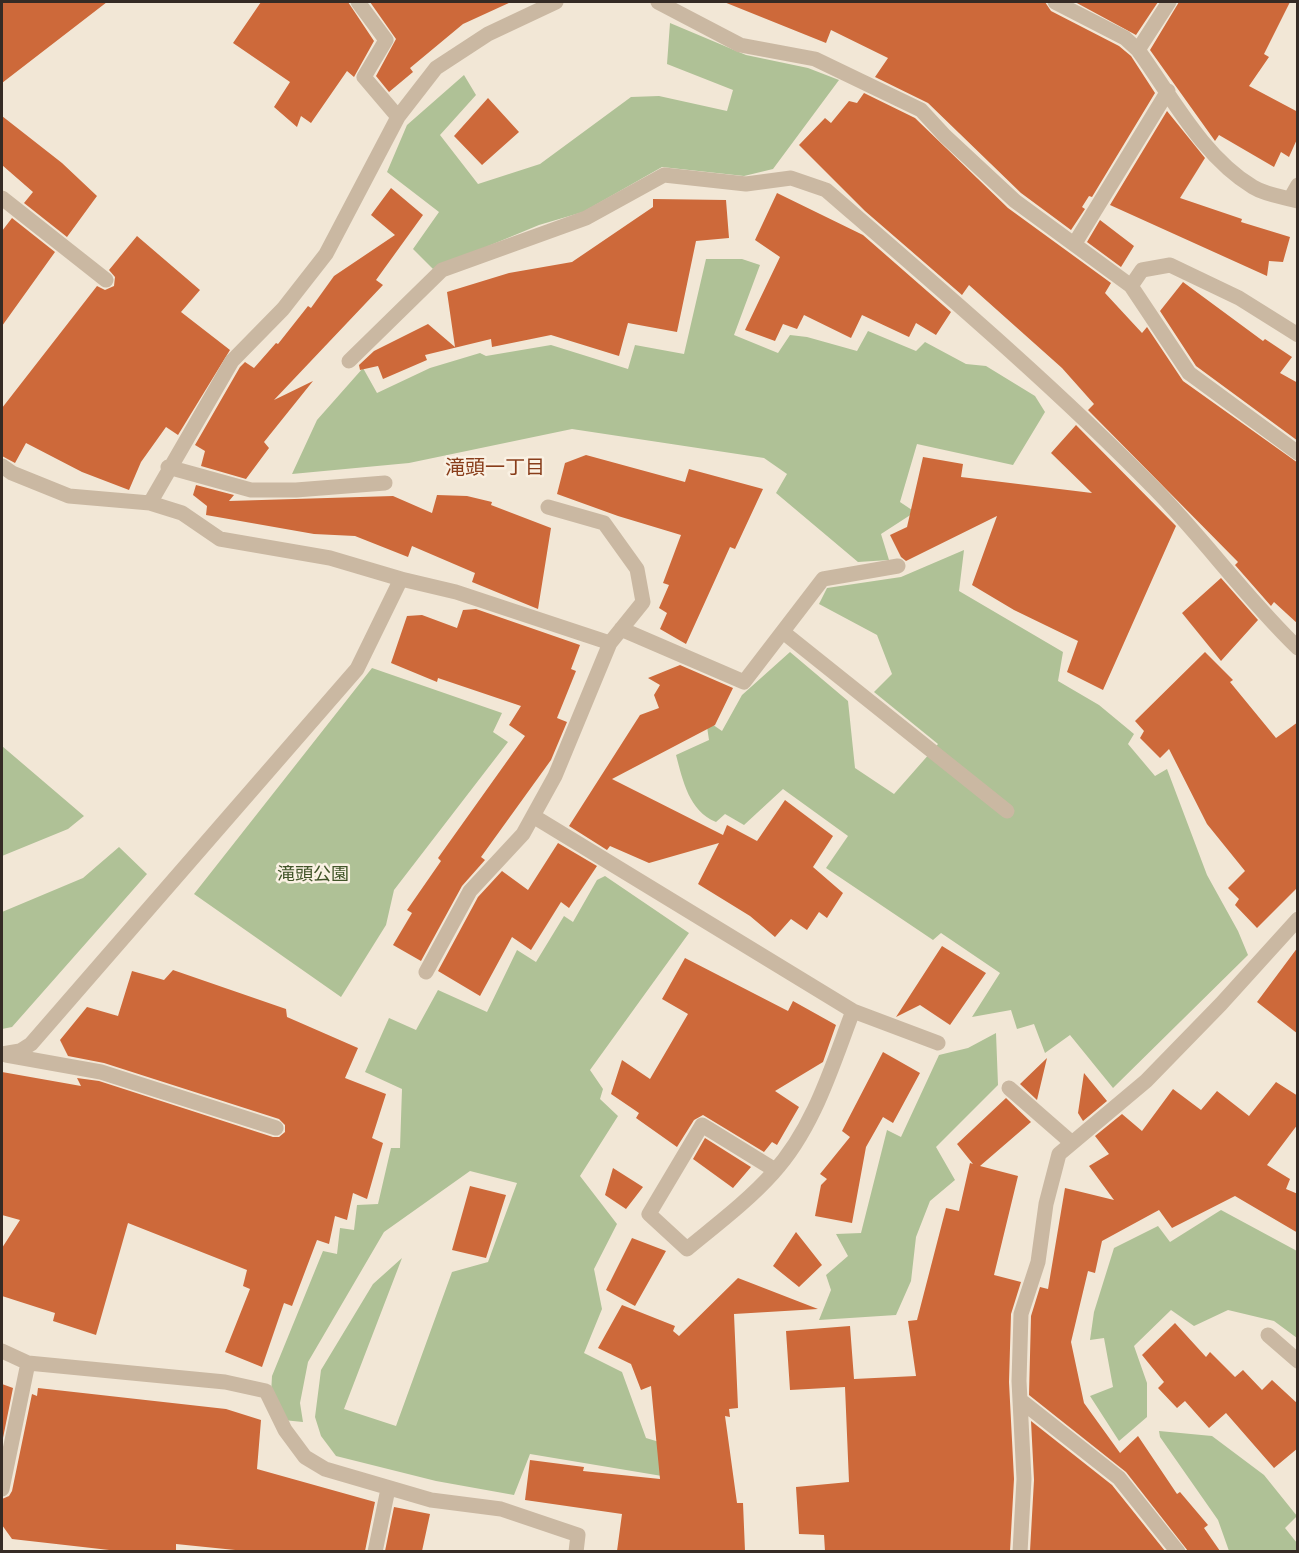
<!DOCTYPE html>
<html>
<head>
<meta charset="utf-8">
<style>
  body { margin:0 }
  #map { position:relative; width:1299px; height:1553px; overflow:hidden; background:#f2e7d6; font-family:"Fira Sans",sans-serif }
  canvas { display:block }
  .frame { position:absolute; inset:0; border:3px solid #352b25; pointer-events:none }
</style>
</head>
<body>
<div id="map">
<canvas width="1299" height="1553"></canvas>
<div class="frame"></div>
</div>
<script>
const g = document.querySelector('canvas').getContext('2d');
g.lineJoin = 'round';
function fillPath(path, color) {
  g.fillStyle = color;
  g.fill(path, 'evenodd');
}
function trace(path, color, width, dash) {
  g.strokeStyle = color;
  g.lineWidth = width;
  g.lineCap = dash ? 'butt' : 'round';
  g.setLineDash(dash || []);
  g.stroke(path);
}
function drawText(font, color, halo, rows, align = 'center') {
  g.font = font + ' "Fira Sans","Noto Sans JP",sans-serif';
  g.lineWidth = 5;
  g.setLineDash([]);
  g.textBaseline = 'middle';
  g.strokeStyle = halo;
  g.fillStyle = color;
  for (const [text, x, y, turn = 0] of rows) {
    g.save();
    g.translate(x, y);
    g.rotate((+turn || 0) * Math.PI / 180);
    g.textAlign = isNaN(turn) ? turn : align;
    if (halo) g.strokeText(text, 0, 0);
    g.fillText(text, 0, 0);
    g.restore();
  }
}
const green = new Path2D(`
  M670,23L746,55L808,68L839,80L773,169L744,176L662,167L583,212L539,225L433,269L413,249L439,212L387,172L407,125L464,75L476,95L440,135L478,184L540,164L631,97L659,96L727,111L733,90L667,64Z
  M706,259H742L760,265L734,335L778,353L790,335L807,337L857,351L868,331L916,351L925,342L966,364L986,366L1035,396L1045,412L1013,465L917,444L900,502L915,512L881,534L889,560L858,562L776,493L787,474L764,458L572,429L409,463L292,474L317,420L363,368L377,393L430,368L480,353L486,356L551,345L628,369L635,345L684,354Z
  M964,550L959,591L1063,652L1058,681L1099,705L1134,734L1128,744L1155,776L1167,769L1207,875L1238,931L1248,955L1113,1088L1070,1035L1045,1053L1034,1024L1017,1029L1011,1010L972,1017L1000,973L941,933L933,940L826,868L848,836L783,789L744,825L725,814L716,822C689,811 683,781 676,755L709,740L706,720L722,731L742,695L790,652L848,701L855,768L894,794L938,744L874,692L892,674L877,635L819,604L827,588L901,577Z
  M372,668L502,713L493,732L508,742L394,890L386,925L341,997L194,894Z
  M2,746L84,816L68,829L2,856Z
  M119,847L147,874L12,1027L2,1029V912L83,878Z
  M605,876L689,933L590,1070L603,1089L600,1099L618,1116L580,1176L617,1224L594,1269L602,1309L584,1353L622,1372L646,1438L666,1444L668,1477L530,1454L514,1495L436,1481L336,1456L321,1436L315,1417L321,1370L373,1284L402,1258L344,1409L396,1426L452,1272L488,1262L517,1183L470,1171L384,1232L308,1362L300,1403L303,1422L283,1420L271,1394L272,1376L323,1251L337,1254L340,1228L354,1230L357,1205L378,1204L391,1148H400L402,1089L365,1072L389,1018L416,1030L438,990L487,1012L517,950L536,962L564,916L573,922L597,880Z
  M996,1033L998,1085L936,1147L955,1180L930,1201L916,1237L911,1281L896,1315L819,1320L831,1290L826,1275L848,1256L836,1234L861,1233L887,1130L901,1137L939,1055L968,1048Z
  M1221,1210L1297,1251V1338L1274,1321L1228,1310L1194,1326L1171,1310L1134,1346L1147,1383V1417L1119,1441L1090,1396L1113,1387L1104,1338L1090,1340L1094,1312L1114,1248L1158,1226L1170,1242Z
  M1159,1431L1212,1436L1264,1475L1297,1516L1285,1528L1297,1543V1551H1229L1218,1520L1160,1437Z`);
const building = new Path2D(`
  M2,2H107L2,83Z
  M261,2H348L374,41L354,77L347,71L311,123L301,116L297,127L274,107L290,82L233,43Z
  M370,2H511L463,24L410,68L413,72L389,92L376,76L396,39Z
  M724,2H1045L1051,11L1119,46L1131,56L1155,93L1092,197L1089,196L1082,207L1085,209L1071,230L1021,193L928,103L875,77L888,58L831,30L826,43Z
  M1075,2H1158L1136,35Z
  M1179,2H1290L1264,54L1269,57L1249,86L1298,112V137L1289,157L1281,152L1274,167L1219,135L1215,141L1150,50Z
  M864,93L915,118L1008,208L1111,283L1105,293L1142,333L1147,327L1183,381L1298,463V624L1274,602L1271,606L1235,565L1238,562L1088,410L1094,404L1062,368L969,285L962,295L865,211L799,145L825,118L831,123L849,101L857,103Z
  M488,98L519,132L482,165L454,136Z
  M1167,111L1205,158L1180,198L1242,219L1241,222L1290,237L1283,262L1269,261L1267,276L1110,205Z
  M2,116L62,163L97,196L67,237L24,203L33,192L2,165Z
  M391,188L423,215L376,280L383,285L274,400L313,381L264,442L269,448L246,479L201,466L205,451L195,445L240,367L245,362L254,368L276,343L278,344L308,306L311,308L334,276L395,235L371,215Z
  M777,193L863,235L951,312L936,335L916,323L909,337L862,315L851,338L804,315L797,329L783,324L775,341L745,330L780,257L755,240Z
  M653,199L726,200L729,238L696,241L677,332L628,323L619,356L551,335L492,347L491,339L425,355L427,360L383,379L378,366L360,370L359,365L374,351L428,324L455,347L447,292L509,273L572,262L653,207Z
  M12,218L55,252L2,326V231Z
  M1100,220L1134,246L1121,267L1087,242Z
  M137,236L200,290L181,312L230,350L178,435L166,427L141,462L129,490L82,472L26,443L15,463L2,456V408L97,286L105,290L114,286L115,277L109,270Z
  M1183,282L1263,341L1265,339L1292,357L1280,373L1298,383V441L1196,366L1160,311Z
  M1076,425L1176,526L1103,690L1067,672L1078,641L1014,610L972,585L997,516L906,561L901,557L890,535L907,527L923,457L963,464L961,477L1092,493L1051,453Z
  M586,455L685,482L689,469L763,489L735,549L730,547L686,644L660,629L667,613L659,608L669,585L663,583L681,535L618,516L557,494L565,463Z
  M196,485L234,495L229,501L393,496L432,513L437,495L467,496L492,502L491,505L551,528L538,609L472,582L475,573L412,546L408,557L355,536L314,534L206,515L207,506L193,495Z
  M1221,578L1258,620L1221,661L1182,613Z
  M476,609L580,645L571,669L576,671L557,718L567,722L551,760L481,857L485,860L462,886L421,961L393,945L412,913L407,910L441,861L438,858L525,736L509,725L521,706L438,678L437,682L391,663L407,616L422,615L457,628L463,610Z
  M1205,652L1233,680L1230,682L1276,738L1298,722V887L1257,928L1235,905L1239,899L1228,888L1245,871L1207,824L1169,749L1160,758L1140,738L1144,731L1135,721Z
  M680,665L733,688L715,725L612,779L723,835L727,825L757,841L785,800L833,836L813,867L843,893L827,918L819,912L807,930L791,919L775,937L750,916L698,884L719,843L649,863L610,846L607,850L569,826L640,715L659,708L654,695L660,685L648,678Z
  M558,843L597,866L569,908L561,902L531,950L512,937L480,996L438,971L478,897L502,871L528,890Z
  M942,946L986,973L950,1025L920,1005L896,1017Z
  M1298,947V1034L1257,1002Z
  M685,958L788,1011L793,1001L836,1025L823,1062L775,1091L799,1107L777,1145L772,1142L764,1152L703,1115L694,1120L677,1147L636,1118L639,1113L611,1094L622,1060L650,1079L688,1014L662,999Z
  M173,970L286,1009L287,1017L358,1048L345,1078L386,1094L372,1138L383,1143L367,1199L353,1193L347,1220L335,1216L329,1244L317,1240L292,1306L284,1303L262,1367L225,1352L250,1289L243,1286L247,1270L128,1223L96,1335L53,1321L55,1313L2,1296V1248L20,1220L2,1215V1072L81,1086L77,1078L99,1081L273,1137H279L285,1132V1125L279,1119L104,1063L68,1056L60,1040L87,1007L118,1016L132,971L164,980Z
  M883,1052L920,1073L893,1123L883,1117L866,1147L852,1223L815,1216L821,1185L827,1179L820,1174L850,1137L842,1131Z
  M1047,1058L1037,1100L1020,1084Z
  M1084,1073L1107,1101L1083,1121L1078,1113Z
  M1276,1082L1298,1096V1124L1267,1165L1290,1179L1286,1189L1298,1194V1233L1235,1196L1172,1228L1159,1210L1102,1241L1095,1273L1088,1271L1071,1342L1084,1403L1120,1453L1138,1436L1177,1494L1180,1492L1208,1525L1204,1528L1220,1551H1188L1126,1472L1029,1395L1031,1316L1040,1287L1048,1289L1065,1188L1114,1200L1089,1166L1109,1154L1095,1136L1122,1114L1142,1131L1173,1089L1201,1110L1217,1091L1249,1116Z
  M1006,1098L1031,1122L980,1166L1018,1176L994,1275L1021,1282L1011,1314L1009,1382L1014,1479L1010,1551H825L824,1535L799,1534L796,1487L849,1482L845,1387L790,1390L786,1331L850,1326L854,1379L916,1376L908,1321L917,1320L946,1208L959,1211L970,1163L973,1164L957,1144Z
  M705,1138L751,1167L733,1188L693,1159Z
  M613,1168L643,1187L626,1209L605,1195Z
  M470,1186L506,1195L486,1258L452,1250Z
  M796,1232L822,1265L799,1287L773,1266Z
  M632,1238L666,1251L635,1306L606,1290Z
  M738,1278L818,1309L734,1314L738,1408L729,1409L730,1417L725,1416L737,1503H743L745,1551H617L622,1514L525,1500L530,1460L584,1467L583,1471L660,1479L651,1386L641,1390L631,1364L598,1348L622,1305L675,1326L673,1331L679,1336Z
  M1175,1323L1206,1357L1210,1352L1235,1377L1243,1370L1262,1390L1272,1380L1298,1404V1448L1274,1468L1226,1413L1209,1428L1185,1401L1177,1408L1158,1388L1164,1382L1142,1355Z
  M2,1384L13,1388L2,1443Z
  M38,1388L226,1409L261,1420L257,1469L375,1502L365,1551H245L176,1544V1551H118L12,1539L2,1525V1499L9,1496L12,1491L32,1394L37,1396Z
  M1031,1421L1112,1485L1165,1551H1030L1034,1480Z
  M394,1507L430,1514L422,1551H385Z`);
const minor = new Path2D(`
  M358,2L386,40L364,77L398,117
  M658,2L740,45L815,59L921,110L945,136L1015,201L1131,286L1189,373L1298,453
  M1055,2L1125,38L1138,50C1172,97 1203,157 1253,187C1266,195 1284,197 1298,201
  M1138,50L1169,2
  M2,198L106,280
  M1290,199L1298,185
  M1075,243L1168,91
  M1131,286L1142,270L1170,265L1239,298L1298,335
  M349,361L442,270L586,218L664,175L746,184L791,178L826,190C938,287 1051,383 1155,489C1205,540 1246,598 1298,648
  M2,466L12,473L69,496L150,503L182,513L220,539L330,558L401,579L357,669L31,1044L20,1051L2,1054
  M168,467L251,490H296L385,483
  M150,503L232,361L283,309L326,254L398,117L436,68L488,34L556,2
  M401,579L456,592L610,643
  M621,629L744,682L823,579L898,566
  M783,632L1007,811
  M533,816L853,1011L938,1043
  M426,972L470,891L523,834L555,776L610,643L643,602L637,569L604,523L548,507
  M6,1055L101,1072L276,1128
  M1009,1088L1072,1143
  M775,1170L702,1125L649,1214L687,1249C716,1225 748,1201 773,1173C814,1128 832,1066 853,1011
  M1268,1335L1298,1361
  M2,1351L28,1363L225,1382L266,1391L285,1430L305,1457L325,1469L431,1500L501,1509L578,1535L576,1552
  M1020,1400L1119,1478L1178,1552
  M2,1489L28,1363
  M375,1552L388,1489
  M1020,1552L1024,1479L1019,1381L1021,1314L1038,1262L1046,1204L1059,1154L1146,1081L1221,1004L1298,919`);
const parkNames = [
  ["滝頭公園",313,875]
];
const neighbourhoodNames = [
  ["滝頭一丁目",495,468]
];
fillPath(green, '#afc196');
fillPath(building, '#cd693a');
trace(minor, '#cab8a2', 15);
drawText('18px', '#405428', '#faf1e3', parkNames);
drawText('20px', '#883d1a', '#faf1e3', neighbourhoodNames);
</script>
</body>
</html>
